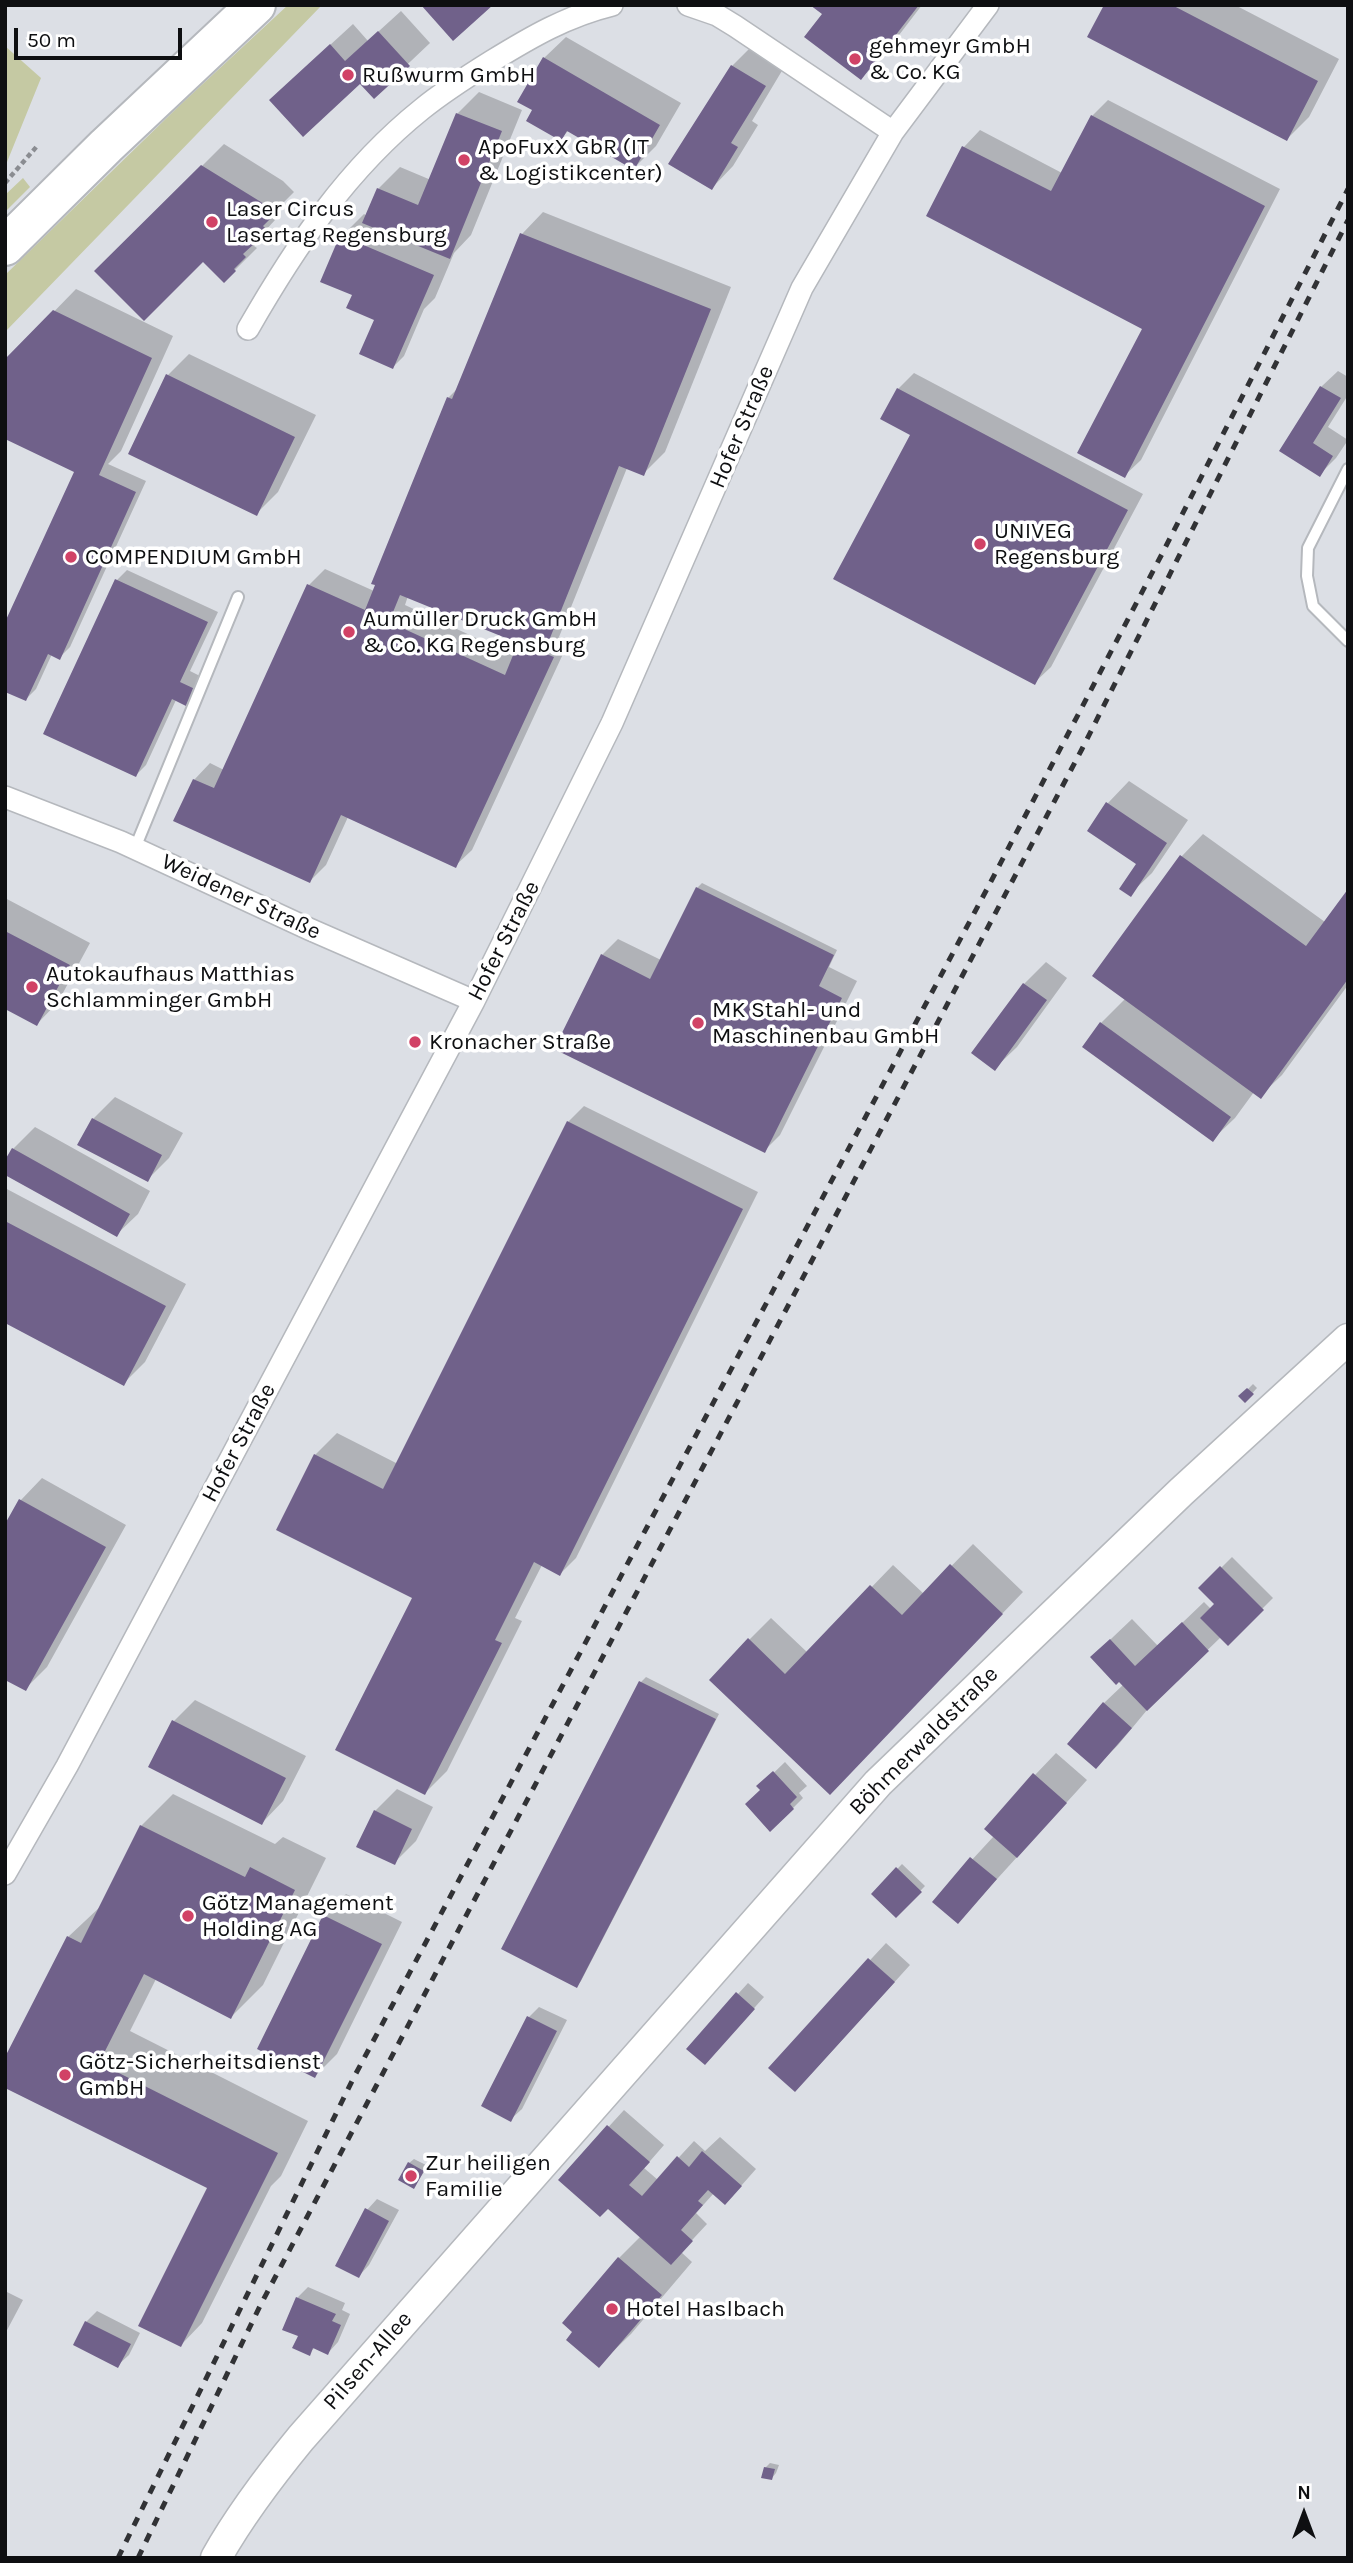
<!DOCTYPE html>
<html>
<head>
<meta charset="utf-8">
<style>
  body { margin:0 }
  #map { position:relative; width:1353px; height:2563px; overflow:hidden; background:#dcdfe5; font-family:Karla,sans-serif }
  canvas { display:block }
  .frame { position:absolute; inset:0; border:7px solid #0e0f11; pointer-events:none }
  .north { position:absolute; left:1269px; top:2479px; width:70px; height:70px; -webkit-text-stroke:5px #fff; paint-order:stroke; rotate:0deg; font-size:19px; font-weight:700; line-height:28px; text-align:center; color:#0e0f11 }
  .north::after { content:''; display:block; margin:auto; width:24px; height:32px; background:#0e0f11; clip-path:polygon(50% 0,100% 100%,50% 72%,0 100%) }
  .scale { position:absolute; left:14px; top:28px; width:168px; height:32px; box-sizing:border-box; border:4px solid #0e0f11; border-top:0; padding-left:9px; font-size:21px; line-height:24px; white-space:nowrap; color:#0e0f11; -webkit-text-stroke:5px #fff; paint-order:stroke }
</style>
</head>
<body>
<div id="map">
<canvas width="1353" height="2563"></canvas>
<div class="frame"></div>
<div class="north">N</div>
<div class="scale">50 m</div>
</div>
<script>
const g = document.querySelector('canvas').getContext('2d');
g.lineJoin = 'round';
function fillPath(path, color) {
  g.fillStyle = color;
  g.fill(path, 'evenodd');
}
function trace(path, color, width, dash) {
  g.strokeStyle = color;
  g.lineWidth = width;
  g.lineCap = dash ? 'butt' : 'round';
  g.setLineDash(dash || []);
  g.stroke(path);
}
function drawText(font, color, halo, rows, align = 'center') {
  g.font = font + ' Karla,sans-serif';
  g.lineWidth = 7;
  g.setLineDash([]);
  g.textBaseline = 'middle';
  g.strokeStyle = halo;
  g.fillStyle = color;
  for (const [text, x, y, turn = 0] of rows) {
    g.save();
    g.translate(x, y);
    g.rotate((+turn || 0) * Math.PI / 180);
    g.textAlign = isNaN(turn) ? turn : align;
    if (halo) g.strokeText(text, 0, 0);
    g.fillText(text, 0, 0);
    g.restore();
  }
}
const green = new Path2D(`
  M288,5H322L5,332V275L179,106Z
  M5,46L41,78L5,167Z
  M23,178L30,187L5,212V195Z`);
const shadow = new Path2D(`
  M813,5H922L883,56L861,78L824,14Z
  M1106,5H1235L1339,59L1309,117L1287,139Z
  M401,11L430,43L374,96L360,82L293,79L353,24L368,41Z
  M566,37L681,103L656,146L634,168L569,130L560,139L534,109L544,58Z
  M754,44L786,64L752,121L758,125L733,166L712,188L732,66Z
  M479,92L522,110L471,235L454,253L435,298L424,309L404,356L393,367L379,312L354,294L322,281L342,236L364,214L367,216L378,189L400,167L431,180L457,114Z
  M1108,100L1280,189L1141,460L1124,476L1144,328L928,216L964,147L980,130L1062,173L1092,116Z
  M224,144L283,181L294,192L283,203L285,206L273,218L275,220L264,232L266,234L254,246L257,248L224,281L203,260L97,271Z
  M543,212L731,287L665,452L643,474L627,468L559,637L569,641L472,850L455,866L348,817L326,865L310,881L194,780L210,763L224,770L309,585L325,569L374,591L448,398L459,387L522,234ZM408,596L520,642L515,656L405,605Z
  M76,289L173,336L121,451L108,464L146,481L70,647L59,658L52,654L36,689L26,699L5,690V620L8,621L76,471L5,362Z
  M189,354L316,415L278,492L256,514L168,375Z
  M1338,371L1348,377V395L1328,427L1348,440L1336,458L1320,474L1282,451L1321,387Z
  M914,373L1143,494L1051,667L1034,683L912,434L898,389Z
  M127,570L218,612L190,671L204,678L197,694L186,704L176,700L146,765L136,775L117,580Z
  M1129,781L1188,820L1152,873L1130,894L1138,863L1089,831L1108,803Z
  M1203,834L1325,922L1348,892V985L1282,1075L1260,1096L1254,1092L1235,1118L1213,1139L1084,1046L1101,1023L1125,999L1094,976L1182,856Z
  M702,883L837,950L829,967L857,981L780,1135L764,1151L602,955L618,939L661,960L697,888Z
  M5,898L90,943L58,1002L37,1024L5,1007Z
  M1046,962L1067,978L1017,1047L995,1068L1024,984Z
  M115,1097L183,1133L169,1158L147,1180L93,1119Z
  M584,1106L758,1192L576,1558L560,1574L542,1565L515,1618L522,1621L447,1771L425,1793L414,1597L315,1455L337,1433L398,1464L568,1122Z
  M35,1127L150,1191L138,1214L116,1235L5,1163L13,1149Z
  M5,1188L186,1284L145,1362L123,1384L5,1321Z
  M1253,1384L1257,1388L1245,1401L1241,1396Z
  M42,1478L126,1525L47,1667L25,1689L5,1528L21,1500Z
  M973,1544L1023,1592L851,1771L749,1640L771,1618L808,1653L893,1565L924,1594Z
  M1232,1557L1273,1598L1228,1643L1222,1636L1152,1704L1118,1745L1096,1767L1104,1703L1124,1684L1092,1657L1132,1619L1158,1646L1204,1602L1211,1609L1216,1604L1201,1588Z
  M646,1677L719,1714L581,1981L577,1986L503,1948L641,1682Z
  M195,1700L306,1756L283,1801L262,1823L174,1721Z
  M1056,1753L1087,1780L958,1922L934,1901L994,1836L1035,1775Z
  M785,1762L807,1786L799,1793L803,1798L793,1808L759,1787Z
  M397,1789L433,1807L416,1841L394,1863L375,1811Z
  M173,1794L275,1844L283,1837L326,1858L263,1985L231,2017L156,1979L130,2031L308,2121L281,2176L271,2186L202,2323L181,2345L210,2188L5,2061L68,1937L101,1906L141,1826Z
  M902,1864L925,1886L896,1916L873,1894Z
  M346,1894L402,1922L337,2054L315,2076L324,1916Z
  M886,1943L910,1965L811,2074L770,2068Z
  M748,1983L764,1997L715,2052L688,2049Z
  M539,2007L567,2020L522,2109L511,2119L529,2017Z
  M624,2110L664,2145L644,2168L658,2180L694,2141L705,2151L720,2137L756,2169L741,2186L714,2193L696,2213L707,2224L681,2252L692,2262L631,2334L599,2365L619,2258L641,2236L608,2207L560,2180Z
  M414,2159L428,2166L414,2187L409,2163Z
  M377,2199L399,2210L369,2265L359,2276L367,2210Z
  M308,2287L345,2303L342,2310L350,2314L338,2342L328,2353L315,2347L309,2354L300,2335L297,2298Z
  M5,2291L23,2300L5,2334Z
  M97,2311L140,2333L129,2355L118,2365L86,2322Z
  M770,2463L779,2465L776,2473L772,2478L765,2468Z`);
const building = new Path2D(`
  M421,5H493L453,41Z
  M810,5H919L861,80L804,37L822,14Z
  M1104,5H1172L1318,81L1287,141L1087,37Z
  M378,31L410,66L374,99L360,84L303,137L269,100L330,44L345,61Z
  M543,57L660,125L634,170L567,131L561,141L526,121L532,110L517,102Z
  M731,65L766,86L731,143L738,147L712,190L668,164Z
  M456,113L502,131L450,259L362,223L377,188L418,205Z
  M1091,115L1265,206L1125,478L1077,453L1142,329L926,216L962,146L1051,191Z
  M201,165L261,202L274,215L263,226L265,228L252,241L255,243L243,254L246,257L234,269L236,271L224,283L203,262L144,321L94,271Z
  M520,233L711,309L644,476L619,466L544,653L554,657L456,868L341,815L310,883L173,821L193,779L214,788L307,584L365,610L375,585L371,584L447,397L452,399ZM400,595L518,643L505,675L389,622Z
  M340,235L434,275L393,369L359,354L374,320L346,308L352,295L320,282Z
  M53,310L152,358L99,475L136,492L60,660L48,654L26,701L5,692V622L74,472L5,439V359Z
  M166,374L295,437L257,516L128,454Z
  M1320,386L1341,398L1313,443L1333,456L1320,477L1279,451Z
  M897,388L1128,510L1035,685L833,579L910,435L880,419Z
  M115,579L208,622L180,682L195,689L186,706L172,699L136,777L43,734Z
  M1106,802L1167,843L1131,897L1119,889L1136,864L1087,831Z
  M1180,855L1306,946L1348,889V979L1261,1099L1092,976Z
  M696,887L834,955L819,986L842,998L765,1153L554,1049L601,954L650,979Z
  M5,931L70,965L37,1026L5,1009Z
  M1023,983L1047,1000L995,1071L971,1053Z
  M1100,1022L1231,1117L1213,1142L1082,1047Z
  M92,1118L162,1155L148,1182L77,1145Z
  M567,1121L743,1209L560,1576L534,1562L495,1640L502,1643L425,1795L335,1750L412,1598L276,1530L314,1454L383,1489Z
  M12,1148L130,1214L117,1237L5,1175V1160Z
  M5,1221L166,1306L124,1386L5,1323Z
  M1247,1388L1254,1394L1245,1403L1238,1396Z
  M19,1499L106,1547L26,1691L5,1680V1524Z
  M950,1564L1003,1614L830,1795L709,1680L748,1638L785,1674L870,1585L902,1615Z
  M1220,1566L1264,1610L1228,1646L1200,1618L1214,1604L1198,1588Z
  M1182,1622L1209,1651L1147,1711L1119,1682L1116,1685L1090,1657L1110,1639L1135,1666Z
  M639,1681L716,1719L577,1988L501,1949Z
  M1103,1702L1132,1728L1096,1769L1067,1744Z
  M172,1720L286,1778L262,1825L148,1767Z
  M773,1771L797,1797L790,1804L794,1809L770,1832L745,1804L760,1790L756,1786Z
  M1033,1773L1067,1803L1017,1858L984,1829Z
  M374,1810L412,1829L395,1865L356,1847Z
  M140,1825L245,1877L250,1867L295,1890L231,2019L144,1974L99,2063L278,2153L181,2347L138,2326L207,2188L5,2088V2057L67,1936L81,1943Z
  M970,1857L997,1879L958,1924L932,1902Z
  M896,1867L922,1892L896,1918L871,1894Z
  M323,1915L382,1944L315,2078L257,2049Z
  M868,1958L895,1982L795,2092L768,2068Z
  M736,1992L755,2009L705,2065L686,2049Z
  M527,2016L557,2031L511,2122L481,2106Z
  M607,2125L650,2162L629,2185L642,2196L677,2156L689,2167L702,2151L742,2186L725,2205L708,2190L698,2201L703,2205L681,2230L693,2241L671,2265L608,2209L600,2217L558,2180Z
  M408,2162L424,2171L414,2189L398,2180Z
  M365,2208L389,2221L359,2278L335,2266Z
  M618,2257L662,2295L599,2368L566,2340L572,2332L562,2323Z
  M296,2297L336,2314L332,2321L341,2325L328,2355L313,2348L310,2356L292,2348L298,2336L282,2330Z
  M85,2321L131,2344L118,2368L73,2345Z
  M764,2467L775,2469L772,2480L761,2478Z`);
const path = new Path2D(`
  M5,183L38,145`);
const lane = new Path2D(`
  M1348,469L1308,548L1307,576L1313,606L1348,641
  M135,848L238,597`);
const street = new Path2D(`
  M688,5L717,15L735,26L893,132
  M248,329C295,247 347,169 422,109C444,91 468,76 492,61C531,37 567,16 612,5
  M5,797L121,842L309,929L474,1001
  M5,1874L67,1766L474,1001L612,723L802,288L893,132L988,5`);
const secondary = new Path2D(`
  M216,2558C240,2515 269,2477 301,2438L878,1783L1181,1492L1348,1339`);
const highway = new Path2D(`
  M5,246L106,146L256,5`);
const rail = new Path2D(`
  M118,2558L353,2079L987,889L1163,552L1348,189
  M138,2558L260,2306L1082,749L1348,220`);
const markers = [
  [855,59,7,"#d14266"],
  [348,75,7,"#d14266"],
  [464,160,7,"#d14266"],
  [212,222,7,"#d14266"],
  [980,544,7,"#d14266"],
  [71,557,7,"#d14266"],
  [349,632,7,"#d14266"],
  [32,987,7,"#d14266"],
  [698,1023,7,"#d14266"],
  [415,1042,7,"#d14266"],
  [188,1916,7,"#d14266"],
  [65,2075,7,"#d14266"],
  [411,2176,7,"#d14266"],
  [612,2309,7,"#d14266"]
];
const poiNames = [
  ["gehmeyr GmbH",869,46],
  ["& Co. KG",869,72],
  ["Rußwurm GmbH",362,75],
  ["ApoFuxX GbR (IT",478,147],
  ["& Logistikcenter)",478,173],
  ["Laser Circus",226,209],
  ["Lasertag Regensburg",226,235],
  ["UNIVEG",994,531],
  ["Regensburg",994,557],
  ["COMPENDIUM GmbH",85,557],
  ["Aumüller Druck GmbH",363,619],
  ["& Co. KG Regensburg",363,645],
  ["Autokaufhaus Matthias",46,974],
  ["Schlamminger GmbH",46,1000],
  ["MK Stahl- und",712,1010],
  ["Maschinenbau GmbH",712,1036],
  ["Kronacher Straße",429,1042],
  ["Götz Management",202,1903],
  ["Holding AG",202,1929],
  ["Götz-Sicherheitsdienst",79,2062],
  ["GmbH",79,2088],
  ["Zur heiligen",425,2163],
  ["Familie",425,2189],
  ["Hotel Haslbach",626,2309]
];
const streetNames = [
  ["Hofer Straße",742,427,-67],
  ["Weidener Straße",241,897,25],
  ["Hofer Straße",504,941,-63],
  ["Hofer Straße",239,1443,-62],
  ["Böhmerwaldstraße",924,1741,-45],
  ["Pilsen-Allee",368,2361,-49]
];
fillPath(green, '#c5c9a3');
fillPath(shadow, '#0003');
fillPath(building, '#70618a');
trace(lane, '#b5b8bd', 14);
trace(street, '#b5b8bd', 24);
trace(secondary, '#b5b8bd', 33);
trace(highway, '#b5b8bd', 42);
trace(path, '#8a8c91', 4.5, [5, 3.5]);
trace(lane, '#fff', 10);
trace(street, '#fff', 21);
trace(secondary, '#fff', 30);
trace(highway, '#fff', 38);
trace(rail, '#313235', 5, [9, 9]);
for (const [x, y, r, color] of markers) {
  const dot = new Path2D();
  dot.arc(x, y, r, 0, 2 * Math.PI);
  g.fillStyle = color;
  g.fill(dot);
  trace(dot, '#fff', 2.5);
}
drawText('23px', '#0e0f11', '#fff', poiNames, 'left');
drawText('23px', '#0e0f11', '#fff', streetNames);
</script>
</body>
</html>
